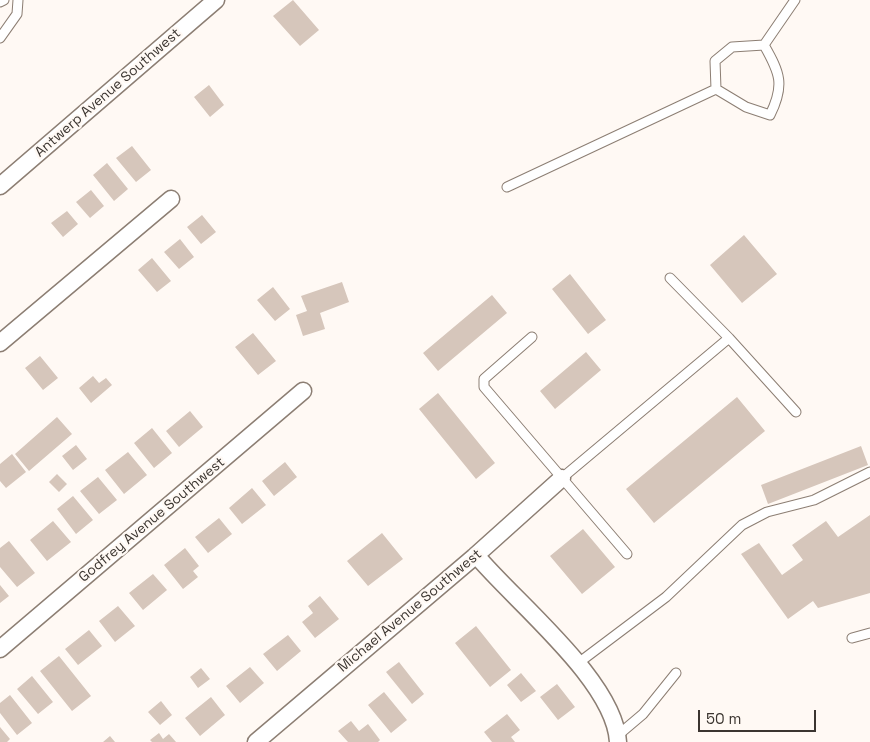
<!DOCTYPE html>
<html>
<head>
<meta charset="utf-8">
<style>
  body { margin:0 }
  #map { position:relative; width:870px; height:742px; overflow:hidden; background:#fff9f4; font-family:"Space Grotesk",sans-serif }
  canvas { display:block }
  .scale { position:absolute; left:698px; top:710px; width:118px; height:22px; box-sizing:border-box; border:2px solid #3b3530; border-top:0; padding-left:6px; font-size:15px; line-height:18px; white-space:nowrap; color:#3b3530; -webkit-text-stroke:4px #fff9f4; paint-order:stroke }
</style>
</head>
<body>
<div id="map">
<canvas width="870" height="742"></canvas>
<div class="scale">50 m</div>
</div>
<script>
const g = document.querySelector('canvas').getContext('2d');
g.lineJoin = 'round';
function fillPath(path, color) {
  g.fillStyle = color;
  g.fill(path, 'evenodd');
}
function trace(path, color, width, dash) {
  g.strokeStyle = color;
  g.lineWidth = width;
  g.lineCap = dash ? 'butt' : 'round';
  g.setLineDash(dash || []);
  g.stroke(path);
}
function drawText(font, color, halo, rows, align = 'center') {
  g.font = font + ' "Space Grotesk",sans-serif';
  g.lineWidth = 4.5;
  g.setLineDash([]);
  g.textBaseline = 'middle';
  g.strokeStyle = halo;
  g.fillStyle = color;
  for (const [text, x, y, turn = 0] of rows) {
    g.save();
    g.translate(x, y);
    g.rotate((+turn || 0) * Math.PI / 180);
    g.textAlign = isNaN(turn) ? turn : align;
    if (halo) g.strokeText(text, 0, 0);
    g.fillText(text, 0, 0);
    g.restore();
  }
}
const building = new Path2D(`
  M293,0L319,30L300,46L273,16Z
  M209,85L224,105L210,117L194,97Z
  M132,146L151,170L136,182L116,158Z
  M107,163L128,189L114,201L93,175Z
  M91,190L104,206L90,218L76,202Z
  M67,211L78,224L63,237L51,223Z
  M202,215L216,232L201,244L187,227Z
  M744,235L777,274L742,303L710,265Z
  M180,239L194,257L179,269L164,252Z
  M152,258L171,281L157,292L138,270Z
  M570,274L606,320L588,334L552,289Z
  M342,282L349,302L320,313L325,329L303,336L296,315L307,311L301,296Z
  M273,287L290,309L275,321L257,300Z
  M492,295L507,313L438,371L423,353Z
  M253,333L276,361L258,375L235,347Z
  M586,352L601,370L555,409L540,391Z
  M40,356L58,378L43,390L25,368Z
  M93,376L99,383L106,378L112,385L91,403L79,388Z
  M438,393L495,463L476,479L419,409Z
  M737,397L765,431L654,523L626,489Z
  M190,411L203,427L179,447L166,431Z
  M57,417L72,434L29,471L15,454Z
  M152,428L172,453L154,468L134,443Z
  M76,445L87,459L73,470L62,456Z
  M861,446L868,465L768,504L761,485Z
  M128,452L147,475L124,494L105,470Z
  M12,454L26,472L6,488L0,481V464Z
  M285,462L297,477L274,496L262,481Z
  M57,474L67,484L59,492L49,482Z
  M98,477L117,500L99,514L80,491Z
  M252,488L266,505L242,524L229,508Z
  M73,496L93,520L76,534L57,509Z
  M870,515V593L818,608L813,601L788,619L741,554L759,543L782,575L803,560L792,545L826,521L838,537Z
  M219,518L232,534L208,553L195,537Z
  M53,521L71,542L47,561L30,540Z
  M583,529L615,567L582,594L550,556Z
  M382,533L403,559L368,586L347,561Z
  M9,541L35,573L17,587L0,567V548Z
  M185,548L199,566L193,571L198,577L183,589L164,565Z
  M153,574L167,590L143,610L129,593Z
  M0,585L9,596L0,603Z
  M320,596L339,619L315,638L302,622L313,613L308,606Z
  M118,606L135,626L115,642L99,621Z
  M476,626L511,670L490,687L455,643Z
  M89,630L102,646L78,665L65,649Z
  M288,635L301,651L277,671L263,654Z
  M59,656L91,696L72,711L40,671Z
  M399,662L424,694L412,704L386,672Z
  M250,667L264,683L240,703L226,686Z
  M201,668L210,679L198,688L190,677Z
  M521,673L536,691L521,702L507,685Z
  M32,676L53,702L38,714L17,689Z
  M557,684L575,707L558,720L540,697Z
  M384,692L407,720L391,733L368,705Z
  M10,695L32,723L17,735L0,713V703Z
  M211,697L225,715L200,736L185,718Z
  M161,701L172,715L160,725L148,712Z
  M507,714L520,730L511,737L515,742H492L484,732Z
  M351,721L359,731L368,724L380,740L378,742H348L338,731Z
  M0,727L10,739L7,742H0Z
  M159,733L163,739L169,734L176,742H152L150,740Z
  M110,736L115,742H103Z`);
const lane = new Path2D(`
  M0,2L4,0
  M0,38L17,14L18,0
  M764,45C780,73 785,85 770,115L746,107L716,89L715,61L732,47Z
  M764,45L795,0
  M507,187L716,89
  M670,278L729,338L796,412
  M532,337L484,379V387L627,554
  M562,478L729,338
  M852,638L870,633
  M577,664L666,597L742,525L767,512L814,500L870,472
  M617,736L643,714L676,673`);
const street = new Path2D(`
  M0,186L216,0
  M0,343L171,199
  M476,555C515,602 615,681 618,742
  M0,649L303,391
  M256,742L474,557L562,478`);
const streetNames = [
  ["Antwerp Avenue Southwest",108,93,-41],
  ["Godfrey Avenue Southwest",152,520,-40],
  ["Michael Avenue Southwest",410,611,-40]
];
fillPath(building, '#d6c6bb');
trace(lane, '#8c7e73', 11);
trace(street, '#8c7e73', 19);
trace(lane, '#fff', 9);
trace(street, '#fff', 16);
drawText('14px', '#3b3530', '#fff9f4', streetNames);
</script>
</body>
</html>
